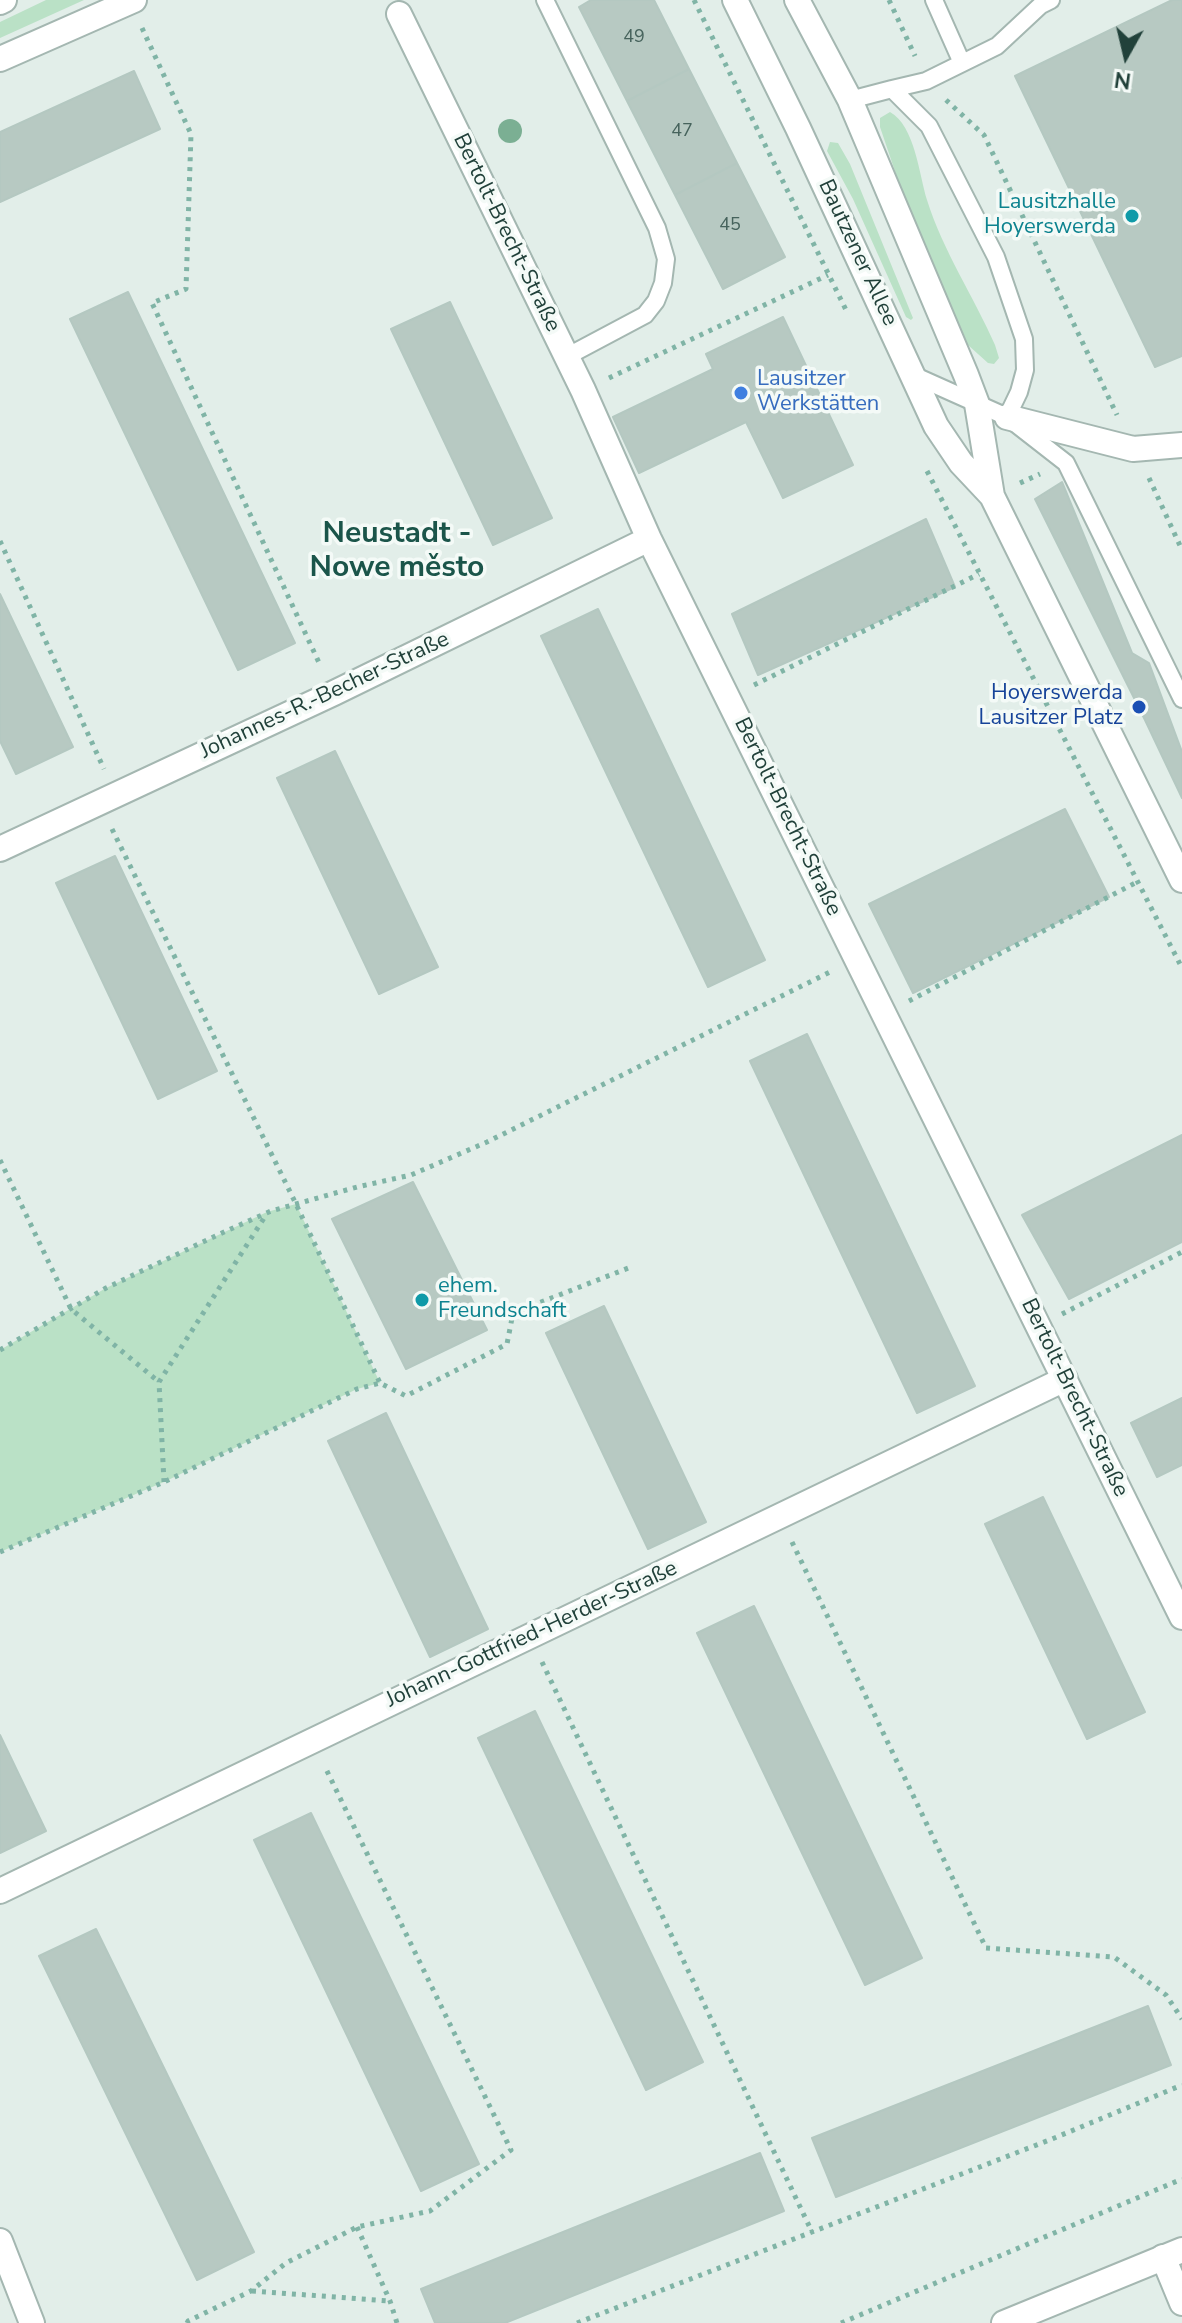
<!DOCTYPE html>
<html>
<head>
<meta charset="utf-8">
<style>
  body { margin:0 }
  #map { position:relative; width:1182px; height:2323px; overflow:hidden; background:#e2eee9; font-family:"Nunito Sans",sans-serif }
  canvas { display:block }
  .north { position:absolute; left:1086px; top:16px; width:80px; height:80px; -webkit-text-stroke:6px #f4faf7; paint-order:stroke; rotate:188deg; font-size:22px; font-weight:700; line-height:32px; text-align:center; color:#21413a }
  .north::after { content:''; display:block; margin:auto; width:28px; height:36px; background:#21413a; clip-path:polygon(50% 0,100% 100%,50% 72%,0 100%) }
</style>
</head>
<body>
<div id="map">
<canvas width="1182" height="2323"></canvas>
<div class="north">N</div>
</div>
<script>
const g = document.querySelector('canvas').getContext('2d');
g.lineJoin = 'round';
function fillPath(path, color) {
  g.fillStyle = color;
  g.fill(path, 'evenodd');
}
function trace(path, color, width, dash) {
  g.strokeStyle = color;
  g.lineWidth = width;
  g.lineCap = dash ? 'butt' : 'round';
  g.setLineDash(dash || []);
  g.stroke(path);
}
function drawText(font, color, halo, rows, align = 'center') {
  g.font = font + ' "Nunito Sans",sans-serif';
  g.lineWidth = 7;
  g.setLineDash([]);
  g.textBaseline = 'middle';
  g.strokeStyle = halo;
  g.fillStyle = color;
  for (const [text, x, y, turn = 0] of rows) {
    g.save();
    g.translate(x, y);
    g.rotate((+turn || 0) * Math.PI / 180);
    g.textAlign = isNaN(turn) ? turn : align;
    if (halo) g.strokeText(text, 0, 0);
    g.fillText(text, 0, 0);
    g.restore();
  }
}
const green = new Path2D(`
  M46,0H84L0,38V22Z
  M890,112C915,126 919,174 927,200C943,251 974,297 995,345L999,358L994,364L988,363L968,345L899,183L880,127V118Z
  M830,142L838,143L850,164L913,318L911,320L906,317L853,199L827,151Z
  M296,1204L380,1383L357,1389L164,1482L0,1552V1350L106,1288L267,1212Z`);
const building = new Path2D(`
  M591,0H654L689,69L627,101L579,7Z
  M1172,0H1182V356L1155,367L1015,76Z
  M689,69L737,163L675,195L627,101Z
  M134,71L160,129L0,202V132Z
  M737,163L785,257L723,289L675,195Z
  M128,292L295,643L238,670L70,319Z
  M450,302L552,518L493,545L391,329Z
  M783,317L853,465L783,498L746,422L639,473L613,417L713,369L706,354Z
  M1062,482L1132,653L1149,663L1182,752V798L1145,720L1035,499Z
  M926,519L955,587L758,675L732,614Z
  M0,594L73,747L16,774L0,741Z
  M598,609L765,960L708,987L541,636Z
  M335,751L438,967L379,994L277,778Z
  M1065,809L1109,897L913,993L869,904Z
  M115,856L217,1071L158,1099L56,883Z
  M807,1034L975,1386L917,1413L750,1061Z
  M1182,1135V1242L1069,1299L1022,1215Z
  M413,1182L487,1330L406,1369L332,1219Z
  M604,1306L706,1522L648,1549L546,1333Z
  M1182,1398V1465L1157,1477L1131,1423Z
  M386,1413L488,1629L430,1657L328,1441Z
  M1043,1497L1145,1712L1087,1739L985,1524Z
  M754,1606L922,1958L865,1985L697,1633Z
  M535,1711L703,2062L646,2090L478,1738Z
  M0,1735L46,1831L0,1853Z
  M311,1813L479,2164L421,2191L254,1840Z
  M96,1929L254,2252L197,2280L39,1956Z
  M1148,2006L1171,2065L836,2197L812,2138Z
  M760,2153L784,2211L505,2323H435L421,2289Z`);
const path = new Path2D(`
  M694,0L847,312
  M889,0L915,56
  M142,28L191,134L186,289L152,303L321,667
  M946,100L984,135L1117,415
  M609,378L828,275
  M927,471L1182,968
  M1149,478L1182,550
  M1020,483L1040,474
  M0,541L104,769
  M754,685L979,574
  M112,829L296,1204L380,1383
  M909,1001L1139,881
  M0,1160L71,1309L159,1382
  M1062,1314L1182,1252
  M0,1350L106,1288L224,1232L271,1211L357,1187L411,1175L487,1142L830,972
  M164,1482L159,1382L266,1215
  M792,1542L986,1948L1114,1957L1166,1995L1182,2019
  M0,1552L164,1482L357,1389L380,1383L406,1396L507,1344L513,1313L631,1267
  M542,1662L812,2232
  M357,2227L390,2301L397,2323
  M252,2291L390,2301
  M187,2323L188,2321L251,2291L286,2263L357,2227L430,2211L511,2150L325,1767
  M577,2323L1052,2139L1182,2085
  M841,2323L1182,2179`);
const service = new Path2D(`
  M545,0L657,228L666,259L663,283L656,301L645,315L566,357
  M934,0L962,63
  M892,89L926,81L997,46L1041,5L1051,0
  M850,100L892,89L929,126L996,257L1024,339L1025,370L1019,392L1007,417
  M913,375L1007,417L1066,463L1182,699`);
const minor = new Path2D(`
  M399,14L583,390L649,539L1182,1617
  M1007,417L1133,449L1182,445
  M0,849L334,693L649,539
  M0,1891L1065,1379
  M0,2241L32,2323
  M1163,2257L1182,2303`);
const tertiary = new Path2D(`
  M735,0L798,128L936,426L961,463L992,496
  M797,0L850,100L966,375L977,404L992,496L1182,880
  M0,2L4,0
  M0,59L134,0
  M1004,2323L1182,2250`);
const trees = [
  [510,131]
];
const markers = [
  [1132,216,8,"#0f9aa8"],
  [741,393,8,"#3f7fe0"],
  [1139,707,8,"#1a4fb4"],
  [422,1300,8,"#0f9aa8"]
];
const numberNames = [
  ["49",634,38],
  ["47",682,132],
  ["45",730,226]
];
const cultureNames = [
  ["Lausitzhalle",1116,203],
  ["Hoyerswerda",1116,228],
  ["ehem.",438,1287,"left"],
  ["Freundschaft",438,1312,"left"]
];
const streetNames = [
  ["Bertolt-Brecht-Straße",506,233,64],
  ["Bautzener Allee",857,253,65],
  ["Johannes-R.-Becher-Straße",325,696,-25],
  ["Bertolt-Brecht-Straße",787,817,64],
  ["Bertolt-Brecht-Straße",1074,1398,64],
  ["Johann-Gottfried-Herder-Straße",532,1635,-25]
];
const shopNames = [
  ["Lausitzer",757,380],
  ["Werkstätten",757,405]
];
const transitNames = [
  ["Hoyerswerda",1123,694],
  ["Lausitzer Platz",1123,719]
];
const districtNames = [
  ["Neustadt -",397,535],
  ["Nowe město",397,569]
];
fillPath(green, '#bae1c6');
fillPath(building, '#b7c9c2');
trace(building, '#b4c8c1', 2);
trace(service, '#a4b7b1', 20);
trace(minor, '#a4b7b1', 28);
trace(tertiary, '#a4b7b1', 28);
trace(path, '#80b4a6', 5, [4, 6]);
trace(service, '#fff', 16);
trace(minor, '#fff', 24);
trace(tertiary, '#fff', 24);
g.fillStyle = '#7baf93';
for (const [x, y] of trees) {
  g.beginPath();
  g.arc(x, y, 12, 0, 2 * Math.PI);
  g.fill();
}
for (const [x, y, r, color] of markers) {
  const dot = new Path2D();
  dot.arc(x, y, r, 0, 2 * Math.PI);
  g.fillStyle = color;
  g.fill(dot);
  trace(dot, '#f4faf7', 3);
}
drawText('18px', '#46635c', null, numberNames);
drawText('22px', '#0d838f', '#f4faf7', cultureNames, 'right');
drawText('22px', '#21413a', '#f4faf7', streetNames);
drawText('22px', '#366cbe', '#f4faf7', shopNames, 'left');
drawText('22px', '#164399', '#f4faf7', transitNames, 'right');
drawText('bold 30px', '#1b554a', '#f4faf7', districtNames);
</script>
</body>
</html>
